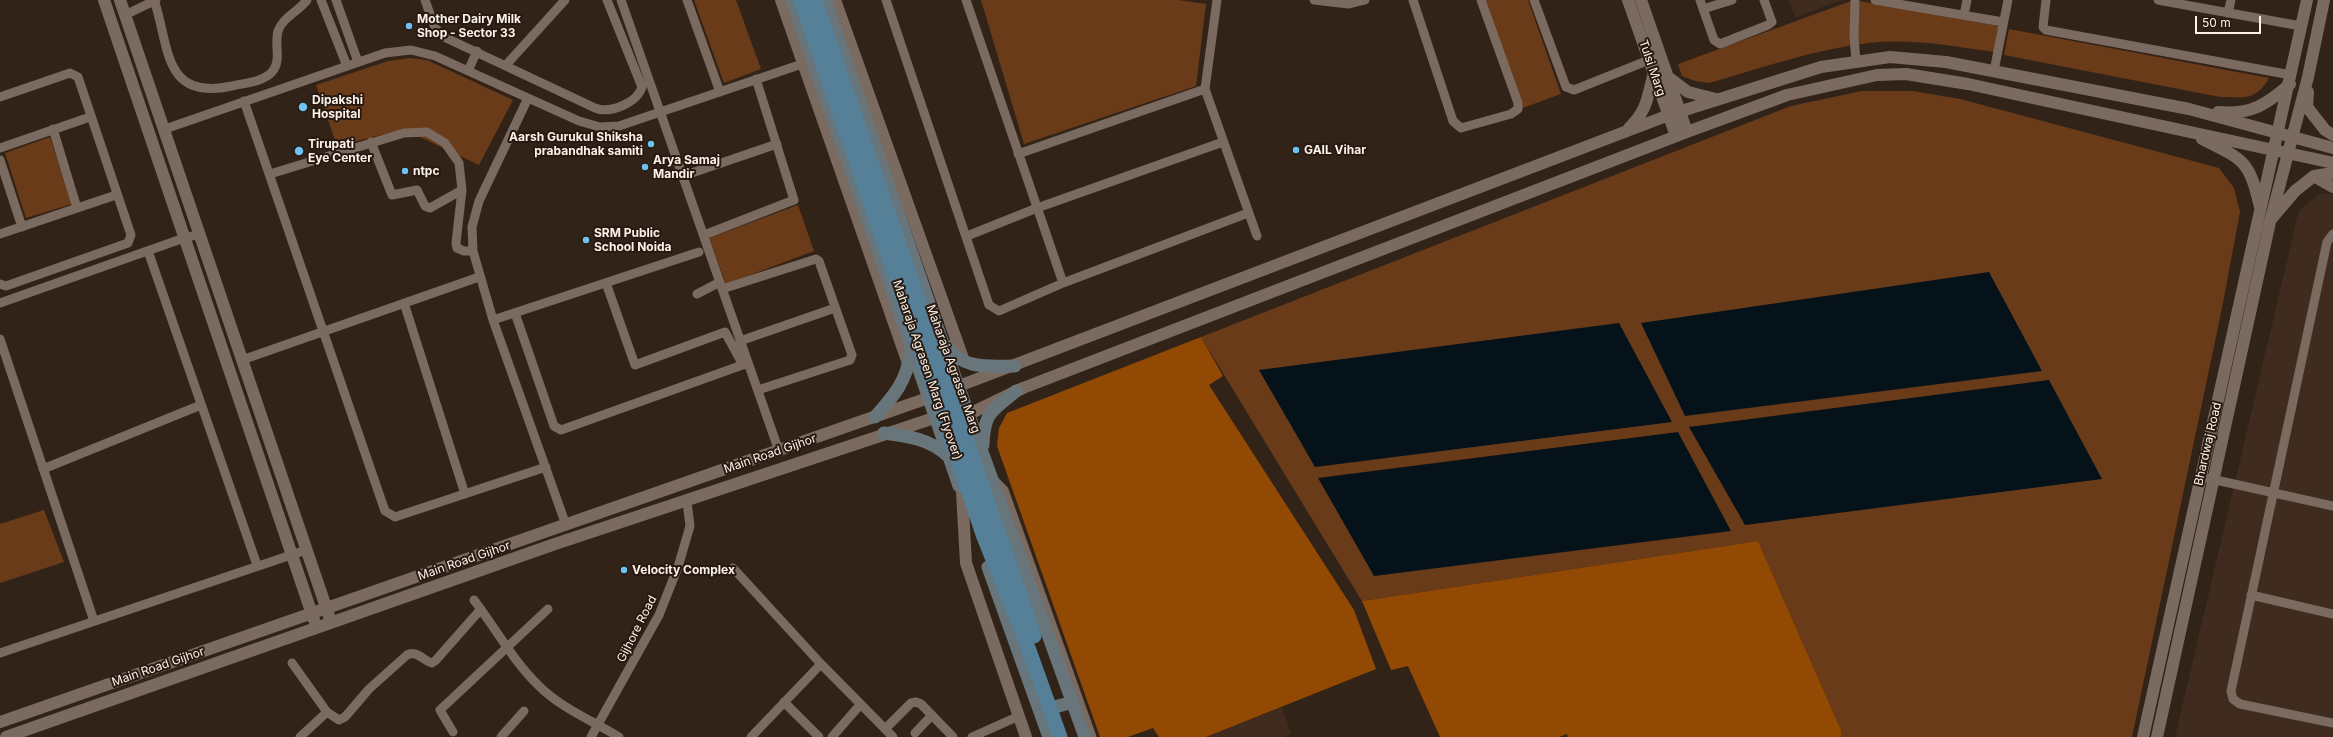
<!DOCTYPE html>
<html>
<head>
<meta charset="utf-8">
<style>
  body { margin:0 }
  #map { position:relative; width:2333px; height:737px; overflow:hidden; background:#322319; font-family:Inter,sans-serif }
  canvas { display:block }
  .scale { position:absolute; left:2195px; top:16px; width:66px; height:18px; box-sizing:border-box; border:2px solid #fcf2eb; border-top:0; padding-left:5px; font-size:12px; line-height:14px; white-space:nowrap; color:#fcf2eb; -webkit-text-stroke:3px #281a10; paint-order:stroke }
</style>
</head>
<body>
<div id="map">
<canvas width="2333" height="737"></canvas>
<div class="scale">50 m</div>
</div>
<script>
const g = document.querySelector('canvas').getContext('2d');
g.lineJoin = 'round';
function fillPath(path, color) {
  g.fillStyle = color;
  g.fill(path, 'evenodd');
}
function trace(path, color, width, dash) {
  g.strokeStyle = color;
  g.lineWidth = width;
  g.lineCap = dash ? 'butt' : 'round';
  g.setLineDash(dash || []);
  g.stroke(path);
}
function drawText(font, color, halo, rows, align = 'center') {
  g.font = font + ' Inter,sans-serif';
  g.lineWidth = 4;
  g.setLineDash([]);
  g.textBaseline = 'middle';
  g.strokeStyle = halo;
  g.fillStyle = color;
  for (const [text, x, y, turn = 0] of rows) {
    g.save();
    g.translate(x, y);
    g.rotate((+turn || 0) * Math.PI / 180);
    g.textAlign = isNaN(turn) ? turn : align;
    if (halo) g.strokeText(text, 0, 0);
    g.fillText(text, 0, 0);
    g.restore();
  }
}
const built = new Path2D(`
  M1789,0H1842L1795,17Z
  M2320,194H2333V737H2175L2299,210Z
  M1282,707L1291,734L1283,737H1206Z`);
const green = new Path2D(`
  M694,0H736L761,69L724,83Z
  M981,0H1178L1206,4L1196,86L1024,144Z
  M1483,0H1528L1561,94L1520,109Z
  M1854,0L1999,26L1994,52C1953,46 1910,38 1869,43C1815,49 1762,68 1709,83L1695,81L1682,76L1678,64Z
  M2009,29L2269,78C2256,101 2245,97 2220,97L2004,55Z
  M410,58L427,60L513,100L479,165L420,137L393,132L337,146L316,85L388,61Z
  M1862,91H1913L1960,99L2219,168L2234,188L2240,212L2222,308L2132,737H1841V730L1758,541L1362,601L1201,337L1791,106Z
  M50,137L72,204L26,218L5,153Z
  M798,205L814,251L726,284L709,238Z
  M44,510L64,562L0,583V524Z`);
const forest = new Path2D(`
  M1201,337L1223,376L1209,385L1354,610L1376,669L1206,737H1159L1153,728L1128,737H1100L997,446L999,428L1007,413Z
  M1758,541L1841,730V737H1568L1567,734L1559,737H1440L1408,666L1391,670L1362,601Z`);
const water = new Path2D(`
  M1989,272L2042,371L1685,416L1641,323Z
  M1619,323L1672,422L1315,467L1259,370Z
  M2049,380L2102,479L1745,525L1689,427Z
  M1678,432L1731,531L1374,576L1318,478Z`);
const minor = new Path2D(`
  M154,0C170,46 162,101 232,86C244,83 263,82 272,72C282,61 274,45 278,31C283,17 299,11 307,0
  M321,0L347,66
  M336,0L358,62
  M425,0L435,28L444,37L595,108C610,114 637,103 642,87L607,0
  M621,0L779,451
  M687,0L720,92
  M886,0L989,305L999,311L1063,283L1248,213
  M966,0L1063,283
  M1217,0L1205,89L1257,236
  M1314,0L1349,4L1365,0
  M1413,0L1453,121L1461,128L1511,114L1518,109V103L1481,0
  M1534,0L1566,87L1574,90L1649,60
  M1700,0L1714,40L1720,44L1768,25L1772,22L1764,0
  M1855,0L1854,37L1856,61
  M1875,0L2003,22
  M2046,0L2043,27L2046,30L2291,75
  M2158,0L2301,26
  M1703,9L1732,0
  M2228,13L2231,0
  M125,15L156,0
  M1964,15L1967,0
  M506,65L565,0
  M468,71L477,51
  M1994,71L2008,0
  M0,97L70,73L78,77L131,235L128,243L6,286L0,284
  M528,98L479,201L472,227L473,251L493,320L566,525
  M244,101L385,511L395,517L546,467
  M53,129L77,208
  M165,129L385,53L411,50L435,56L579,121L600,127L619,126L808,62
  M371,142L392,195L417,190L425,206L430,208L462,190
  M0,148L90,117
  M1018,154L1205,89
  M0,160L22,227
  M270,174L404,133L427,132L445,143L459,163L462,190L456,243L457,248L464,251H473
  M683,176L777,144
  M0,234L116,195
  M2333,234L2327,242L2231,691L2233,699L2240,704L2333,723
  M704,235L794,200L756,79
  M967,236L1037,208L1223,142
  M148,251L257,565
  M606,283L635,365L725,332L743,365
  M722,289L816,259L819,261L852,355L850,360L758,390
  M697,294L720,282
  M0,303L184,238L200,234
  M404,303L465,494
  M515,313L554,426L561,430L748,363
  M493,320L699,252
  M0,339L94,621
  M740,341L835,308
  M242,360L479,277
  M43,469L201,405
  M2207,478L2333,506
  M994,480L1004,490L1092,737
  M733,568L821,664
  M2251,595L2333,614
  M474,600C496,629 513,661 539,686C561,708 593,721 619,737
  M0,653L306,550
  M292,663L327,712
  M784,702L819,737
  M885,729L911,703L916,702L921,704L953,737
  M453,732L440,710L548,609
  M915,733L932,715
  M300,737L327,712L339,720L345,717L369,689L407,655C416,650 423,660 432,663L436,660L481,609
  M501,737L524,711
  M591,737L659,615L678,567L690,526L687,502
  M751,737L821,664L893,737
  M832,737L860,705
  M972,737L1019,716`);
const tertiary = new Path2D(`
  M104,0L314,620
  M120,0L329,616
  M781,0L909,366
  M835,0L964,361
  M1628,0L1676,136
  M1641,0L1687,132
  M1668,77L1688,92L1716,99
  M2308,92L2307,107L2325,130L2333,135
  M2218,112C2251,115 2266,105 2290,84
  M1629,128C1648,110 1647,97 1654,73
  M2202,139C2244,160 2249,160 2260,207
  M2314,176L2333,187
  M2272,218L2295,191L2314,176L2333,173
  M959,386L1669,115L1821,67L1890,57L1946,62L2189,109L2333,148
  M969,414L1023,388L1687,132L1787,95L1877,75L1906,74L1968,84L2333,163
  M962,492L966,563L1026,737
  M0,722L928,398
  M6,737L555,544L934,418
  M2143,737L2307,0
  M2157,737L2270,222L2308,77L2324,0`);
const secondary = new Path2D(`
  M792,0L959,486
  M825,0L941,338L1085,737
  M947,346C963,370 988,366 1015,366
  M875,417C893,397 908,380 910,352
  M884,433C908,436 930,439 948,456
  M983,445C984,412 992,411 1016,391
  M988,567L1049,737
  M1040,711L1073,702`);
const primary = new Path2D(`
  M801,0L984,537L1026,642L1060,737
  M815,0L1034,636`);
const markers = [
  [409,26,4,"#6dc2f3"],
  [303,107,5,"#6dc2f3"],
  [651,144,4,"#6dc2f3"],
  [1296,150,4,"#6dc2f3"],
  [299,151,5,"#6dc2f3"],
  [645,167,4,"#6dc2f3"],
  [405,171,4,"#6dc2f3"],
  [586,240,4,"#6dc2f3"],
  [624,570,4,"#6dc2f3"]
];
const poiNames = [
  ["Mother Dairy Milk",417,19],
  ["Shop - Sector 33",417,33],
  ["Dipakshi",312,100],
  ["Hospital",312,114],
  ["Aarsh Gurukul Shiksha",643,137,"right"],
  ["prabandhak samiti",643,151,"right"],
  ["Tirupati",308,144],
  ["Eye Center",308,158],
  ["GAIL Vihar",1304,150],
  ["Arya Samaj",653,160],
  ["Mandir",653,174],
  ["ntpc",413,171],
  ["SRM Public",594,233],
  ["School Noida",594,247],
  ["Velocity Complex",632,570]
];
const streetNames = [
  ["Tulsi Marg",1652,68,71],
  ["Maharaja Agrasen Marg",953,369,70],
  ["Maharaja Agrasen Marg (Flyover)",927,370,71],
  ["Bhardwaj Road",2208,444,-77],
  ["Main Road Gijhor",770,454,-19],
  ["Main Road Gijhor",464,561,-19],
  ["Gijhore Road",637,629,-63],
  ["Main Road Gijhor",158,667,-19]
];
fillPath(built, '#402c1e');
fillPath(green, '#6a3b18');
fillPath(forest, '#914904');
fillPath(water, '#061219');
trace(minor, '#7b6a5f', 9);
trace(tertiary, '#7b6a5f', 12);
trace(secondary, '#68757b', 13);
trace(primary, '#558097', 15);
for (const [x, y, r, color] of markers) {
  const dot = new Path2D();
  dot.arc(x, y, r, 0, 2 * Math.PI);
  g.fillStyle = color;
  g.fill(dot);
  trace(dot, '#281a10', 1.5);
}
drawText('bold 12px', '#fcf2eb', '#281a10', poiNames, 'left');
drawText('12px', '#fcf2eb', '#281a10', streetNames);
</script>
</body>
</html>
